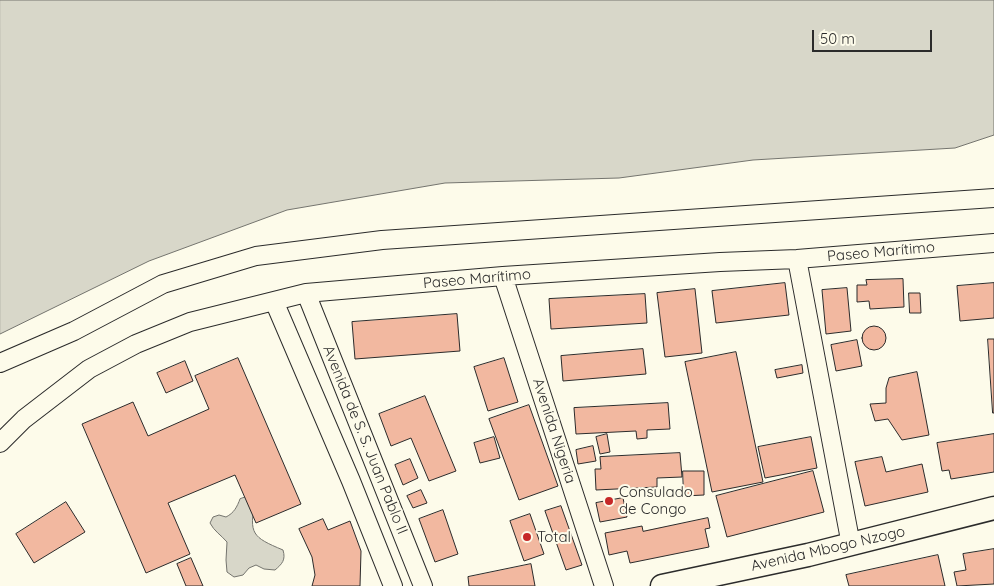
<!DOCTYPE html>
<html>
<head>
<meta charset="utf-8">
<style>
  body { margin:0 }
  #map { position:relative; width:994px; height:586px; overflow:hidden; background:#fdfbea; font-family:Quicksand,sans-serif }
  canvas { display:block }
  .scale { position:absolute; left:812px; top:30px; width:120px; height:22px; box-sizing:border-box; border:2px solid #2b2b2b; border-top:0; padding-left:6px; font-size:15px; line-height:18px; white-space:nowrap; color:#2b2b2b; -webkit-text-stroke:4px #fdfbea; paint-order:stroke }
</style>
</head>
<body>
<div id="map">
<canvas width="994" height="586"></canvas>
<div class="scale">50 m</div>
</div>
<script>
const g = document.querySelector('canvas').getContext('2d');
g.lineJoin = 'round';
function fillPath(path, color) {
  g.fillStyle = color;
  g.fill(path, 'evenodd');
}
function trace(path, color, width, dash) {
  g.strokeStyle = color;
  g.lineWidth = width;
  g.lineCap = dash ? 'butt' : 'round';
  g.setLineDash(dash || []);
  g.stroke(path);
}
function drawText(font, color, halo, rows, align = 'center') {
  g.font = font + ' Quicksand,sans-serif';
  g.lineWidth = 4;
  g.setLineDash([]);
  g.textBaseline = 'middle';
  g.strokeStyle = halo;
  g.fillStyle = color;
  for (const [text, x, y, turn = 0] of rows) {
    g.save();
    g.translate(x, y);
    g.rotate((+turn || 0) * Math.PI / 180);
    g.textAlign = isNaN(turn) ? turn : align;
    if (halo) g.strokeText(text, 0, 0);
    g.fillText(text, 0, 0);
    g.restore();
  }
}
const water = new Path2D(`
  M0,0H994V135L955,148L753,160L619,178L445,183L287,210L149,261L0,334Z
  M246,497L255,501C249,534 252,537 283,550C286,560 282,564 275,570L264,569L256,565L249,568L243,575L234,577L227,572L226,560L227,542C221,535 214,531 210,523L213,517L219,515L226,517C234,513 237,507 240,499Z`);
const building = new Path2D(`
  M903,279L904,307L870,309L869,301L857,302V285H867L866,280Z
  M785,283L789,315L716,323L712,291Z
  M994,283V318L960,321L957,286Z
  M847,288L851,331L826,334L822,290Z
  M695,289L702,353L665,357L657,293Z
  M909,293H920L921,313H910Z
  M645,294L647,323L551,329L549,299Z
  M457,314L460,351L355,359L352,322Z
  M862 338a12 12 0 1 1 24 0a12 12 0 1 1-24 0Z
  M988,339H994V413H993Z
  M857,340L862,366L836,371L831,345Z
  M643,349L646,374L563,381L561,356Z
  M736,352L763,482L712,492L685,362Z
  M238,358L301,504L256,523L235,475L168,503L190,554L146,573L82,424L133,402L148,436L209,409L195,376Z
  M504,358L518,402L488,411L474,367Z
  M185,361L193,381L166,393L157,373Z
  M802,365L803,373L777,378L775,370Z
  M917,372L929,435L902,440L888,419L875,421L870,404L886,403V388L889,378Z
  M425,396L456,471L429,481L411,438L391,446L379,414Z
  M668,403L670,429L647,430V438L637,439L636,431L576,434L574,408Z
  M529,405L558,486L519,500L489,419Z
  M607,434L610,452L600,454L596,437Z
  M994,434V472L951,479L949,470L942,471L937,443Z
  M494,437L500,458L480,463L474,443Z
  M811,437L817,468L765,478L758,447Z
  M593,446L596,461L578,464L576,450Z
  M680,453L682,477L657,478V487L596,490L595,469H601L600,457Z
  M882,457L886,472L922,464L928,492L865,506L855,462Z
  M410,459L418,478L403,485L395,465Z
  M683,471H704V495L684,496Z
  M813,471L824,512L727,537L716,496Z
  M421,490L427,503L413,508L407,496Z
  M623,498L627,517L600,522L596,503Z
  M66,502L85,532L34,563L16,534Z
  M561,506L582,565L566,570L545,511Z
  M443,510L458,554L435,562L419,519Z
  M530,514L544,554L524,561L510,521Z
  M708,518L710,528L705,529L709,547L630,563L627,551L609,555L605,533L642,526L643,531Z
  M323,519L328,530L350,521L361,551L360,586H312L315,575L312,557L299,529Z
  M994,549V584L957,586L954,572L966,570L963,554Z
  M938,555L945,586H849L846,575Z
  M191,558L203,586H186L177,564Z
  M531,564L535,586H469L468,577Z`);
const minor = new Path2D(`
  M797,259L851,545
  M503,276L604,586
  M306,293L423,586
  M274,301L351,481L393,586
  M0,363L74,331L163,284L256,256L382,240L994,198
  M0,443L24,419L89,369L136,344L190,322L306,293L503,276L720,262L797,259L994,243`);
const major = new Path2D(`
  M662,586L808,555L994,508`);
const markers = [
  [609,501,5,"#c62828"],
  [527,537,5,"#c62828"]
];
const streetNames = [
  ["Paseo Marítimo",881,252,-5],
  ["Paseo Marítimo",477,279,-5],
  ["Avenida Nigeria",554,431,72],
  ["Avenida de S. S. Juan Pablo II",365,440,68],
  ["Avenida Mbogo Nzogo",828,549,-13]
];
const poiNames = [
  ["Consulado",619,492],
  ["de Congo",619,509],
  ["Total",537,537]
];
fillPath(water, '#d8d7c9');
trace(water, '#74746e', 1);
fillPath(building, '#f2b8a0');
trace(building, '#2b2b2b', 1);
trace(minor, '#2b2b2b', 20);
trace(major, '#2b2b2b', 25);
trace(minor, '#fdfbea', 18);
trace(major, '#fdfbea', 22);
for (const [x, y, r, color] of markers) {
  const dot = new Path2D();
  dot.arc(x, y, r, 0, 2 * Math.PI);
  g.fillStyle = color;
  g.fill(dot);
  trace(dot, '#fdfbea', 2);
}
drawText('15px', '#2b2b2b', '#fdfbea', streetNames);
drawText('15px', '#2b2b2b', '#fdfbea', poiNames, 'left');
</script>
</body>
</html>
